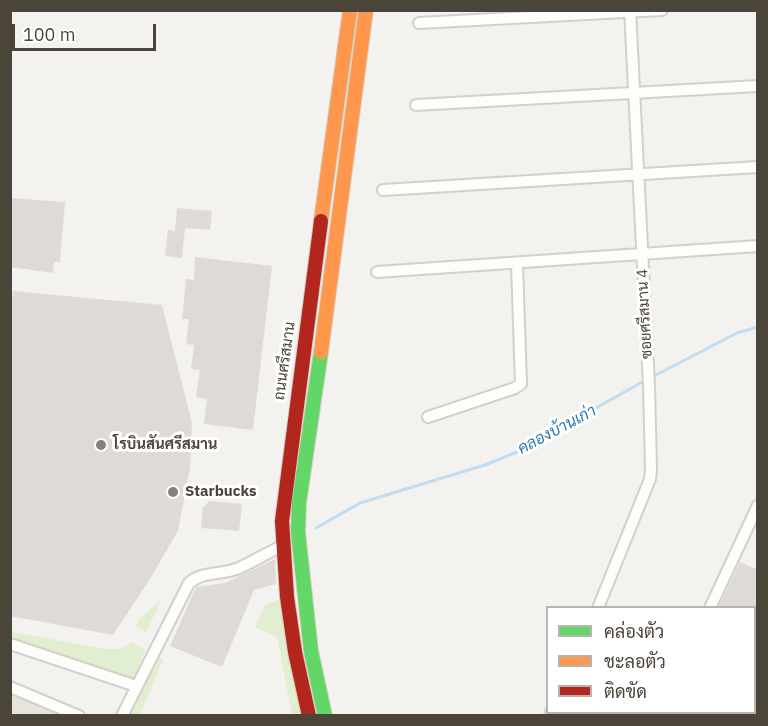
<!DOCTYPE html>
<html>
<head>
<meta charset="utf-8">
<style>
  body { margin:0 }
  #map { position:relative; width:768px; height:726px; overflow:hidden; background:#f4f2ee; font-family:"IBM Plex Sans",Sarabun,sans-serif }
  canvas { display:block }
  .frame { position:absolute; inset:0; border:12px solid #4b4439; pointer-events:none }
  .legend { position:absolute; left:546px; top:606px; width:210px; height:108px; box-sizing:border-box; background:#fff; border:2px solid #b7b4b0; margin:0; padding:8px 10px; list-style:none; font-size:18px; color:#4b4439 }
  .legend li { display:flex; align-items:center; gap:12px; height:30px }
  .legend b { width:30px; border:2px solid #b7b4b0 }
  .scale { position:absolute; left:12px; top:24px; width:144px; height:27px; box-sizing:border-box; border:3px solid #4b4439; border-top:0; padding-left:8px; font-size:18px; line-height:21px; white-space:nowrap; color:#4b4439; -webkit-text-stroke:4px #fff; paint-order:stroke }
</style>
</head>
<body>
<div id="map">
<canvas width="768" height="726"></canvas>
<div class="frame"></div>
<ul class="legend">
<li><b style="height:8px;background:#63d668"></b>คล่องตัว</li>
<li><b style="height:8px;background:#ff974d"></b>ชะลอตัว</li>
<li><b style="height:8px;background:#b3261e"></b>ติดขัด</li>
</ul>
<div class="scale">100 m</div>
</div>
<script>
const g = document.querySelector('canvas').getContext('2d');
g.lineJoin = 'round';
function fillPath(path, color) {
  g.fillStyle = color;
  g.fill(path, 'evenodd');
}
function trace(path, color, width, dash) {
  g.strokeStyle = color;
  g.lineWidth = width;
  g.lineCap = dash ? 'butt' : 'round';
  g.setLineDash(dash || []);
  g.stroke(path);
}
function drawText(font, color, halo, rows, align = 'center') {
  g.font = font + ' "IBM Plex Sans",Sarabun,sans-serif';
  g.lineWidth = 6;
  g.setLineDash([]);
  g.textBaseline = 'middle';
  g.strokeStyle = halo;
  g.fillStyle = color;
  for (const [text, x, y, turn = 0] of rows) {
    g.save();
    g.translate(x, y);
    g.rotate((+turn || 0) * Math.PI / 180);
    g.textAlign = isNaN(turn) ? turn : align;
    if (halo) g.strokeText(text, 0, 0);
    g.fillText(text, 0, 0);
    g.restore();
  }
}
const residential = new Path2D(`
  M11,690L69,715H11Z`);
const green = new Path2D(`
  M162,599L146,632L136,626L139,619Z
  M279,600L290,664L297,681L305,715H292L277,637L255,627L265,605Z
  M11,632L106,649H121L132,642L146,650L133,679L11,637Z
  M157,655L163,660L140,715L130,716Z`);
const stream = new Path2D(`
  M652,377L737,333L758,327
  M316,528L360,503L485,465L517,452L646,380`);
const building = new Path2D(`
  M10,198L65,202L60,262H54L53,273L10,267Z
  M177,208L212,211L210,230L185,228L182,258L165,256L168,230L175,231Z
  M195,257L272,266L253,430L204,424L207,399L196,397L200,370L191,369L194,345L186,344L189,319H182L186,279L194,280Z
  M13,291L162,305L192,423L190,468L178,531L148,582L113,635L10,616V311Z
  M209,501L242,504L239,531L201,528L203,508Z
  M275,559L276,584L254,590L222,667L170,646L196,587L225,583Z
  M740,562L758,570V608H718Z`);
const street = new Path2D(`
  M419,23L662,10
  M416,105L758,86
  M383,190L758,167
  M377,272L758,246
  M428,417L515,388L521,384L517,264
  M598,608L650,479L651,470L649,385L630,10
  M710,608L758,505
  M10,644L136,686
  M10,687L79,716
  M122,716L189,583C202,571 223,575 239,568C254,561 267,553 282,546
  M550,716L551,712
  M658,716L660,712`);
const fast = new Path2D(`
  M321,352L299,503L298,532L311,651L325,716`);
const slow = new Path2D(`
  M321,221L350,10
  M321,352L366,10`);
const jam = new Path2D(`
  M309,716L295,652L287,597L282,521L321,221`);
const markers = [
  [101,445,6,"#868178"],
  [173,492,6,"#868178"]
];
const streetNames = [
  ["ซอยศรีสมาน 4",645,314,-93],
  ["ถนนศรีสมาน",285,361,-82]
];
const poiNames = [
  ["โรบินสันศรีสมาน",113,445],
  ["Starbucks",185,492]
];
const waterNames = [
  ["คลองบ้านเก่า",557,430,-28]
];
fillPath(residential, '#e7e4dc');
fillPath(green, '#e1eecf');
trace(stream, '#c0ddf1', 3);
fillPath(building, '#dedbd6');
trace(street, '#d2d0cb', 14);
trace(fast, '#d3cfc5', 16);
trace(slow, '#d3cfc5', 16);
trace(jam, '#d3cfc5', 16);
trace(street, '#fdfdfc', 10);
trace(fast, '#63d668', 14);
trace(slow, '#ff974d', 14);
trace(jam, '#b3261e', 14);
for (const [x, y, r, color] of markers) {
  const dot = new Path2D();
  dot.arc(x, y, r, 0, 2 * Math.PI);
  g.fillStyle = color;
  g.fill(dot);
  trace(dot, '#fff', 2);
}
drawText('15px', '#4b4439', '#fff', streetNames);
drawText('bold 15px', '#4b4439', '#fff', poiNames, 'left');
drawText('italic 16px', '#2e7ab2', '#fff', waterNames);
</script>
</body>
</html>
